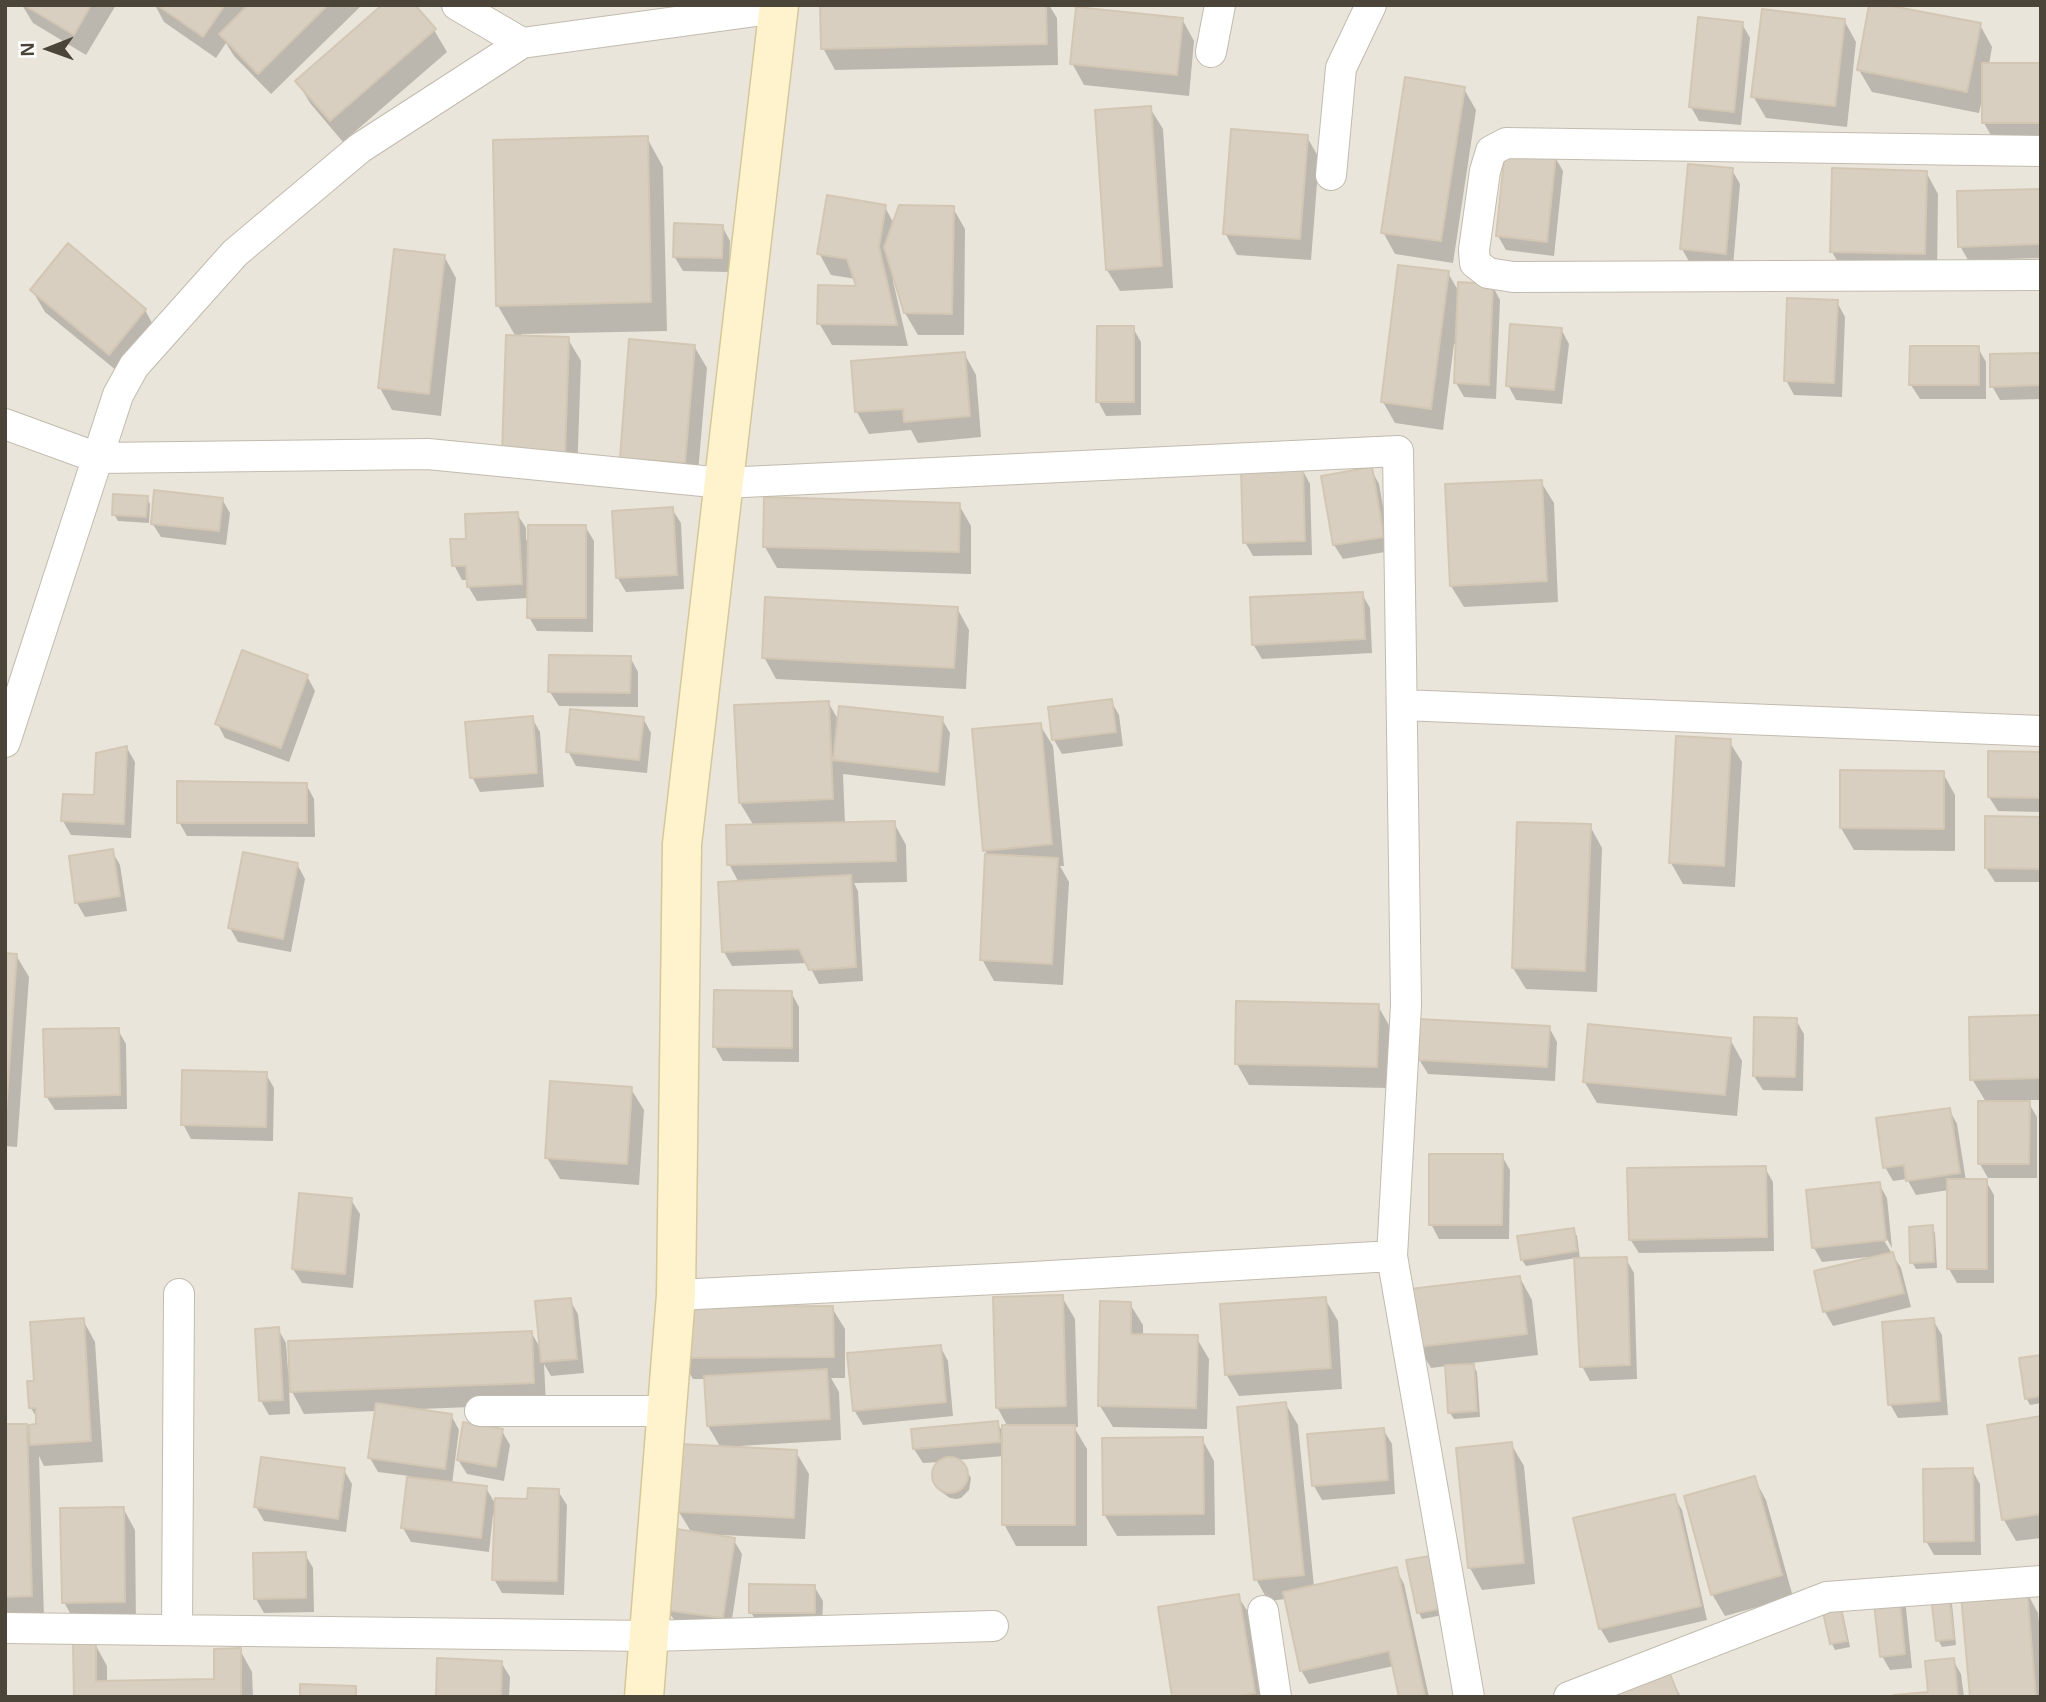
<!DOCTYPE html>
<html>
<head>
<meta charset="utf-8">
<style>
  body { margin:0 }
  #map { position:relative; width:2046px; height:1702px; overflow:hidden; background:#f6f3ec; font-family:Helvetica,sans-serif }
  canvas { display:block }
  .frame { position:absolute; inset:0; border:7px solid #4b4439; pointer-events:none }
  .north { position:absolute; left:14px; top:14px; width:70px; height:70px; -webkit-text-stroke:5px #fff; paint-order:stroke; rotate:269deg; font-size:19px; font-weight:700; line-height:28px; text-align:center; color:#4b4439 }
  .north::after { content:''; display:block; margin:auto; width:24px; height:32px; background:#4b4439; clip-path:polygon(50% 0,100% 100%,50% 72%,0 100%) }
</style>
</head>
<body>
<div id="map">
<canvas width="2046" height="1702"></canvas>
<div class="frame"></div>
<div class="north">N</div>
</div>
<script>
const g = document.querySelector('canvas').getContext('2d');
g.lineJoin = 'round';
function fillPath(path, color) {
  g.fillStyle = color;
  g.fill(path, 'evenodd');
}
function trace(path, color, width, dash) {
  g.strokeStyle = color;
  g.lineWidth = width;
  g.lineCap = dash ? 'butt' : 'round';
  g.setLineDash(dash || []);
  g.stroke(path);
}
const residential = new Path2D(`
  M5,5H2041V1697H5Z`);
const shadow = new Path2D(`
  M22,5H116L86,55L33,23Z
  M155,5H362L271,94L234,56L226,43L216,58L164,22Z
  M822,5H1049L1057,18L1058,65L835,70L823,48Z
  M1182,19L1194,41L1189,96L1084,85L1072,63Z
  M1844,20L1856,42L1847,127L1766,118L1753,96Z
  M1742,24L1750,38L1741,125L1699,121L1691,107Z
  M1980,25L1992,47L1989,65H2041V137H1992L1984,123V100H1982L1979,113L1872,92L1859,70Z
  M434,30L447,52L343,142L310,103L297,81Z
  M1464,89L1476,110L1453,263L1395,254L1383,232Z
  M1150,108L1163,129L1173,288L1120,291L1107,270Z
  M1307,137L1319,158L1311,260L1237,255L1225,233Z
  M647,138L663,167L667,331L521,334V337L568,339L581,361L577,476L516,473V337L498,306Z
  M1555,157L1563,171L1554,256L1506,250L1498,236Z
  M1732,170L1740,184L1733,267L1690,263L1682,249Z
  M1926,172L1938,194L1937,275L1845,274L1832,252Z
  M2041,191V258L1968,260L1960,246Z
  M885,207L894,224L953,208L965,229L964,335H918L905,313L896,280L893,281L908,346L832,345L819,323L859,288L856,279L831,275L819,253Z
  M722,226L730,241L729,272L683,271L674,256Z
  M444,256L456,278L441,416L392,410L380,388Z
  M1448,273L1459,292L1492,285L1500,300L1496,399L1464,397L1456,383L1457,344H1454L1443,430L1395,423L1383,402Z
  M32,290L145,310L157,332L122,375L45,312Z
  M1837,302L1845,317L1842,397L1794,395L1786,380Z
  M1133,328L1141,342V415L1106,416L1098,401Z
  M1561,329L1569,344L1562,404L1516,400L1508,385Z
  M694,346L707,368L697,484L634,479L622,457Z
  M1978,348L1986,362V399H1920L1911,385Z
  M964,353L976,375L981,437L918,443L911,430L869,434L857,412Z
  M2041,354V399L2000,400L1992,386Z
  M1302,469L1310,484L1312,555L1253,556L1245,542Z
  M1371,469L1379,484L1391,551L1343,559L1334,545Z
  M1541,482L1554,503L1558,602L1464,607L1451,586Z
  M147,498L150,504L149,523L118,521L114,514Z
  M222,499L230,513L226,545L161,537L152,523Z
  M959,505L971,526V574L777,568L765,547Z
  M672,509L681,523L684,589L626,592L617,577Z
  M517,514L526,528V540L585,526L594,541L593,632L537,631L529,617V598L477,601L468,586V580H462L454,565L468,541Z
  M1362,594L1370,608L1372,653L1262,659L1253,644Z
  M957,608L969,630L966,689L776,679L764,657Z
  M630,657L638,672V707L559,706L550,692Z
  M307,676L315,691L289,762L225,738L217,723Z
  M1111,701L1119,715L1123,746L1062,754L1054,740Z
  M828,702L839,721L942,719L950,733L945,786L843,774L845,824L894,823L906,845L907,882L854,883L858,891L863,981L819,984L808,963L732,966L724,952L720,884L739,883L729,864L754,826L740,803Z
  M532,718L540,732L544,787L480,792L472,777Z
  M643,718L651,733L647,773L576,766L568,751Z
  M1040,725L1053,746L1064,866H1060L1069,882L1063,985L994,981L982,959L987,855L985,850Z
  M1729,741L1742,762L1735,887L1683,884L1671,863Z
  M127,748L135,762L131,838L71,835L63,821L96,797Z
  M2041,754V812L1998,811L1989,797Z
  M1943,773L1955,795V851L1854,850L1841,828Z
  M306,784L314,799L315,837L187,836L179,822Z
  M2041,818V882H1995L1986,868Z
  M1590,826L1602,848L1597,992L1526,989L1513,968Z
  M112,851L120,865L127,911L85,917L77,903Z
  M297,864L305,879L291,952L238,942L230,928Z
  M5,954L16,955L29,977L17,1147L5,1146Z
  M791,992L799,1007V1062L723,1061L715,1047Z
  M1378,1006L1390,1027L1389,1088L1249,1085L1237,1064Z
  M2041,1017V1100H2027L2037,1117V1178H1988L1980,1164L1986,1102L1972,1079Z
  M1796,1020L1804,1034L1803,1091L1763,1090L1754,1076Z
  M1549,1027L1557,1042L1555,1081L1428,1074L1419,1059Z
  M118,1030L126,1044L127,1109L55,1110L46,1096Z
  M1730,1039L1742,1061L1737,1116L1597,1103L1584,1081Z
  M266,1074L274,1088L273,1141L191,1139L183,1124Z
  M631,1089L644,1110L639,1185L560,1179L547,1158Z
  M1949,1109L1957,1124L1966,1181H1986L1994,1195V1283H1957L1949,1269V1190L1916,1195L1907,1179L1893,1181L1885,1167Z
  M1502,1156L1510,1170L1509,1239H1439L1431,1224Z
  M1765,1168L1773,1182L1774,1251L1639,1253L1630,1239Z
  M1879,1184L1887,1198L1892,1248L1883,1232L1880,1234L1901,1268L1911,1307L1833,1326L1825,1312L1816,1272L1869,1259L1868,1257L1822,1262L1814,1248Z
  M351,1200L360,1214L353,1288L302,1283L293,1269Z
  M1932,1227L1935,1233L1937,1268L1916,1269L1912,1262Z
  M1573,1230L1577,1236L1580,1259H1626L1634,1273L1637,1379L1590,1381L1582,1366L1576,1258L1526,1266L1522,1260L1519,1238Z
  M1520,1278L1532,1300L1538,1355L1472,1363L1477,1372L1480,1417L1454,1419L1450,1413L1447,1366L1431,1368L1418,1346Z
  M1062,1297L1075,1319L1078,1427H1074L1087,1449V1546H1016L1004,1524V1456L957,1460L964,1466L971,1478L969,1490L961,1498L956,1499L950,1498L940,1491L934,1479L935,1468L940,1462L923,1463L914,1449L997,1423L1004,1434L1008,1427L997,1407Z
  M1325,1299L1338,1321L1342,1389L1239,1396L1226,1374Z
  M570,1300L578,1314L584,1373L551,1376L544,1364L546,1404L420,1409V1411L451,1415L459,1430L452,1484L486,1488L496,1505L529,1501L558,1491L567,1505L564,1595L502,1593L494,1579L496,1515H493L489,1552L411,1542L403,1528L409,1476L378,1472L370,1458L376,1411L304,1414L289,1386L290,1414L269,1415L261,1401L278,1329L286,1343L288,1371L531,1332L542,1351Z
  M1130,1304L1143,1325V1336L1196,1337L1209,1359L1207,1429L1113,1427L1100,1406Z
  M832,1308L845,1329V1378H831L839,1392L841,1440L739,1446V1449L796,1452L809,1474L805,1539L722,1535V1538L733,1539L742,1554L730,1632L676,1623L667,1609L692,1533L679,1512L721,1448L708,1426L706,1379H693L681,1358Z
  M83,1320L95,1342L103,1462L44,1466L39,1456L44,1618L5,1619V1426L26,1425L31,1435L38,1426V1420L31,1408L36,1383Z
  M1933,1320L1942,1335L1948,1415L1898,1418L1890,1404Z
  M940,1346L948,1361L953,1416L863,1425L854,1410Z
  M2041,1356V1403L2030,1405L2026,1398Z
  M1285,1403L1298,1425L1314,1587L1396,1569L1404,1584L1429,1697H1400L1394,1666L1309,1684L1301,1670L1286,1599L1268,1601L1256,1579Z
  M2041,1418V1538L2016,1541L2004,1520Z
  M1383,1429L1392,1444L1395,1494L1322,1500L1314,1486L1309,1435Z
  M502,1431L510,1445L504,1481L467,1474L457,1458Z
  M1202,1439L1214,1461L1215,1535L1117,1536L1104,1514Z
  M1511,1444L1524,1466L1535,1584L1482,1590L1470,1568L1458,1450Z
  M344,1470L352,1484L346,1532L264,1521L256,1507Z
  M1972,1470L1980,1484L1981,1555H1934L1926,1541Z
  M1754,1478L1766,1500L1793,1597L1725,1616L1712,1594Z
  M1674,1496L1682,1510L1707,1620L1609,1643L1600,1628Z
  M123,1508L135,1530L136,1624H76L64,1602Z
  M305,1554L313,1568L314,1612L264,1613L256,1599Z
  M1408,1561L1443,1615L1422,1619L1419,1613Z
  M814,1586L823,1601L822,1627H759L751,1612Z
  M2026,1591L2038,1613L2041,1641V1697H1971Z
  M1898,1594L1906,1608L1912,1668L1890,1670L1882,1656Z
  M1238,1596L1251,1617L1264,1697H1174Z
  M1948,1597L1952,1604L1956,1645L1942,1647L1938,1640Z
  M1839,1606L1843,1613L1850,1647L1835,1650L1832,1644L1824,1609Z
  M95,1644L107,1666V1682L216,1681L240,1650L252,1672L253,1697H76Z
  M1953,1660L1961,1674L1964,1697H1896L1929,1694Z
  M501,1662L510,1677L509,1697H437Z
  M1664,1664L1681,1697H1579Z`);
const building = new Path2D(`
  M24,5H91L74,35Z
  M157,5H225L203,37Z
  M248,5H328L258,74L219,34Z
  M382,5H415L436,29L330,121L295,81Z
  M820,5H1046L1047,44L821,49Z
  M1869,5H1886L1981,23L1967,92L1857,70Z
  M1076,7L1183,18L1177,75L1070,64Z
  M1762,9L1845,19L1835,106L1751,97Z
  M1698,17L1743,22L1734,112L1689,107Z
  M1982,63H2041V123H1982Z
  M1405,77L1465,87L1441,241L1381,233Z
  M1151,106L1162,266L1106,270L1095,110Z
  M1231,129L1308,135L1300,239L1223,234Z
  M648,136L651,302L496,306L493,140Z
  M1505,150L1556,155L1547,242L1496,236Z
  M1688,164L1733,168L1726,254L1680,249Z
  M1832,168L1927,171L1925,254L1830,252Z
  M2041,189V244L1958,247L1957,191Z
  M827,195L886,205L879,247L897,325L817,324L818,285L856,286L847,259L817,254Z
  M899,205L954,206L952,314L904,313L884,247Z
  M674,223L723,225L722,258L673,257Z
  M68,243L146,309L109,355L30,290Z
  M394,249L445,255L429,394L378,388Z
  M1398,265L1449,271L1431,409L1381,402Z
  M1458,282L1493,284L1489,385L1454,383Z
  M1787,298L1838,300L1834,383L1784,381Z
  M1510,324L1562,328L1554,390L1506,386Z
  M1097,326H1134V402H1096Z
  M506,335L569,337L565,454L502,452Z
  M629,339L695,345L685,463L620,458Z
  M1910,346H1979V385H1909Z
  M965,352L970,416L904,422L903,409L855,412L851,361Z
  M2041,353V385L1990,387V354Z
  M1303,467L1305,541L1243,543L1241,469Z
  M1372,467L1384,537L1333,545L1321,476Z
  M1542,480L1547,581L1450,586L1445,484Z
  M154,490L223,498L219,531L151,524Z
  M113,494L148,496L146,517L112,515Z
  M764,497L960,503L959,552L763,547Z
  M673,507L677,575L616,578L612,511Z
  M518,512L522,584L467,587L466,566H452L450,539H466L465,514Z
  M528,525H586V618H527Z
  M1363,592L1365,639L1252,645L1250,597Z
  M765,597L958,607L954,668L762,658Z
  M242,650L308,675L281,748L215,724Z
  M549,655L631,656L630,693L548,692Z
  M1112,699L1116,732L1052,740L1048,707Z
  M829,701L833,799L739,803L734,705Z
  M839,706L943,717L938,772L833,760Z
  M570,709L644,717L639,760L566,752Z
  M533,716L537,773L470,778L465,722Z
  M1041,723L1052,844L983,851L972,729Z
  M1676,736L1731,739L1724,866L1669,863Z
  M127,746L124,824L61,821L63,794L94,795L96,753Z
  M1988,751L2041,752V798L1988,797Z
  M1840,770L1944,771V829L1840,828Z
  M177,781L307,783V823H177Z
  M1985,816L2041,817V869L1985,868Z
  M895,821L896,861L727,865L726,825Z
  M1517,822L1591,824L1585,971L1512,968Z
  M113,849L120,896L75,903L69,856Z
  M243,852L298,863L283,939L228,928Z
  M985,854L1058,858L1052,964L980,960Z
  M851,875L856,967L809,970L799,949L722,952L718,882Z
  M5,953L17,954L5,1126Z
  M714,990L792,991V1048L713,1047Z
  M1236,1001L1379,1004L1377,1067L1235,1064Z
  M2041,1015V1078L1970,1080L1969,1017Z
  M1754,1017L1797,1018L1795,1077L1753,1076Z
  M1419,1019L1550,1026L1547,1067L1418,1060Z
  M1588,1024L1731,1038L1725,1095L1583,1082Z
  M119,1028L120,1095L45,1097L43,1029Z
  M182,1070L267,1072L266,1127L181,1125Z
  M550,1081L632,1087L627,1164L545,1158Z
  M1978,1101H2030L2029,1164H1978Z
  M1950,1108L1960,1173L1906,1181L1904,1165L1883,1168L1876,1118Z
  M1429,1154H1503L1502,1225H1429Z
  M1766,1166L1767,1237L1629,1240L1627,1168Z
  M1947,1179H1987V1269H1947Z
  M1880,1182L1886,1240L1812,1248L1806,1190Z
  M299,1193L352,1198L345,1274L292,1269Z
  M1933,1225L1934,1262L1910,1263L1909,1227Z
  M1574,1228L1577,1251L1521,1260L1517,1236Z
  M1893,1252L1904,1293L1823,1312L1814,1271Z
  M1627,1257L1630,1365L1580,1367L1574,1258Z
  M1520,1276L1527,1334L1417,1347L1410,1289Z
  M1063,1295L1066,1406L996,1408L993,1297Z
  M1326,1297L1331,1368L1225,1375L1220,1304Z
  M571,1298L577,1359L541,1362L535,1301Z
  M1100,1301L1131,1302V1334L1198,1335L1196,1408L1098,1406Z
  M833,1306L834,1357L679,1358V1307Z
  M84,1318L91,1441L30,1445L29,1425L36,1424V1408H29L27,1381H34L30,1322Z
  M1934,1318L1940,1401L1888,1405L1882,1322Z
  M279,1327L283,1400L259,1401L255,1329Z
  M532,1331L534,1383L290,1392L288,1341Z
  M941,1345L946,1402L853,1411L847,1353Z
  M2041,1355V1396L2025,1399L2019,1358Z
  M1474,1364L1477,1411L1448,1413L1445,1365Z
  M827,1369L830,1419L707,1426L704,1376Z
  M1286,1402L1304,1575L1254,1580L1237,1407Z
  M376,1403L452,1414L445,1469L368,1458Z
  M2041,1416V1514L2002,1520L1987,1425Z
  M998,1421L1000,1442L913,1449L911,1429Z
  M463,1422L503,1429L496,1467L457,1460Z
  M5,1424H27L32,1596L5,1597Z
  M1002,1425H1075V1525H1002Z
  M1384,1428L1388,1480L1312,1486L1307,1434Z
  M1203,1437L1204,1514L1103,1515L1102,1438Z
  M1512,1442L1524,1563L1468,1568L1456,1448Z
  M681,1444L797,1450L794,1518L678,1512Z
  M932 1475a18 18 0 1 1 36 0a18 18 0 1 1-36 0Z
  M261,1457L345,1468L338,1519L254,1507Z
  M1973,1468L1974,1541L1924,1542L1923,1469Z
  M1755,1476L1782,1575L1711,1595L1684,1496Z
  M407,1477L487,1486L481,1538L401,1528Z
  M528,1488L559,1489L557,1581L492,1580L495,1498L527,1499Z
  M1675,1494L1701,1606L1599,1629L1573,1518Z
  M124,1507L125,1602L62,1603L60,1508Z
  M677,1529L735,1538L723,1618L665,1610Z
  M306,1552V1598L254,1599L253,1553Z
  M1430,1556L1440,1609L1417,1613L1406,1560Z
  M1397,1567L1425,1697H1399L1389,1651L1300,1671L1283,1592Z
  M749,1584L815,1585V1613H749Z
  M2027,1589L2036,1697H1970L1961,1595Z
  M1899,1592L1905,1654L1880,1657L1873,1595Z
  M1239,1594L1255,1693L1234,1697H1172L1158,1607Z
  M1949,1595L1954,1639L1936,1641L1931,1597Z
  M1840,1604L1847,1641L1830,1644L1822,1608Z
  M96,1642V1681L214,1679V1649L241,1648V1697H74L73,1643Z
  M437,1658L502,1661L501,1697H436Z
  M1954,1658L1958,1697H1894V1695L1928,1692L1925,1661Z
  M1665,1661L1679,1697H1574Z
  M300,1684L356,1686V1697H300Z`);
const street = new Path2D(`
  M457,5L522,43
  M1211,52L1220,5
  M2041,151L1506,143L1491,151L1485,171L1474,250L1475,263L1488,273L1513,277L2041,275
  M1331,175L1341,68L1371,5
  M5,424L98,458L428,454L723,483L1398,451L1406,1005L1392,1256L1469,1697
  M1402,705L2041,731
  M5,742L118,395L134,366L235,253L360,148L522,43L778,8
  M676,1295L1016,1278L1392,1256
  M480,1411H667
  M1263,1611L1276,1697
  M5,1628L650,1636L993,1626
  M177,1630L179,1294
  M1569,1697L1827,1597L2041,1581`);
const secondary = new Path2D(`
  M644,1697L676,1295L682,844L779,5`);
fillPath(residential, '#eae5da');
fillPath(shadow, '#0003');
fillPath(building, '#d8cfc1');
trace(building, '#d3c7b4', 2);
trace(street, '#c2bbae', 32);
trace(secondary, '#d6c79b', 41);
trace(street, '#fff', 30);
trace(secondary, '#fff3cd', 38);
</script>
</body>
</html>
